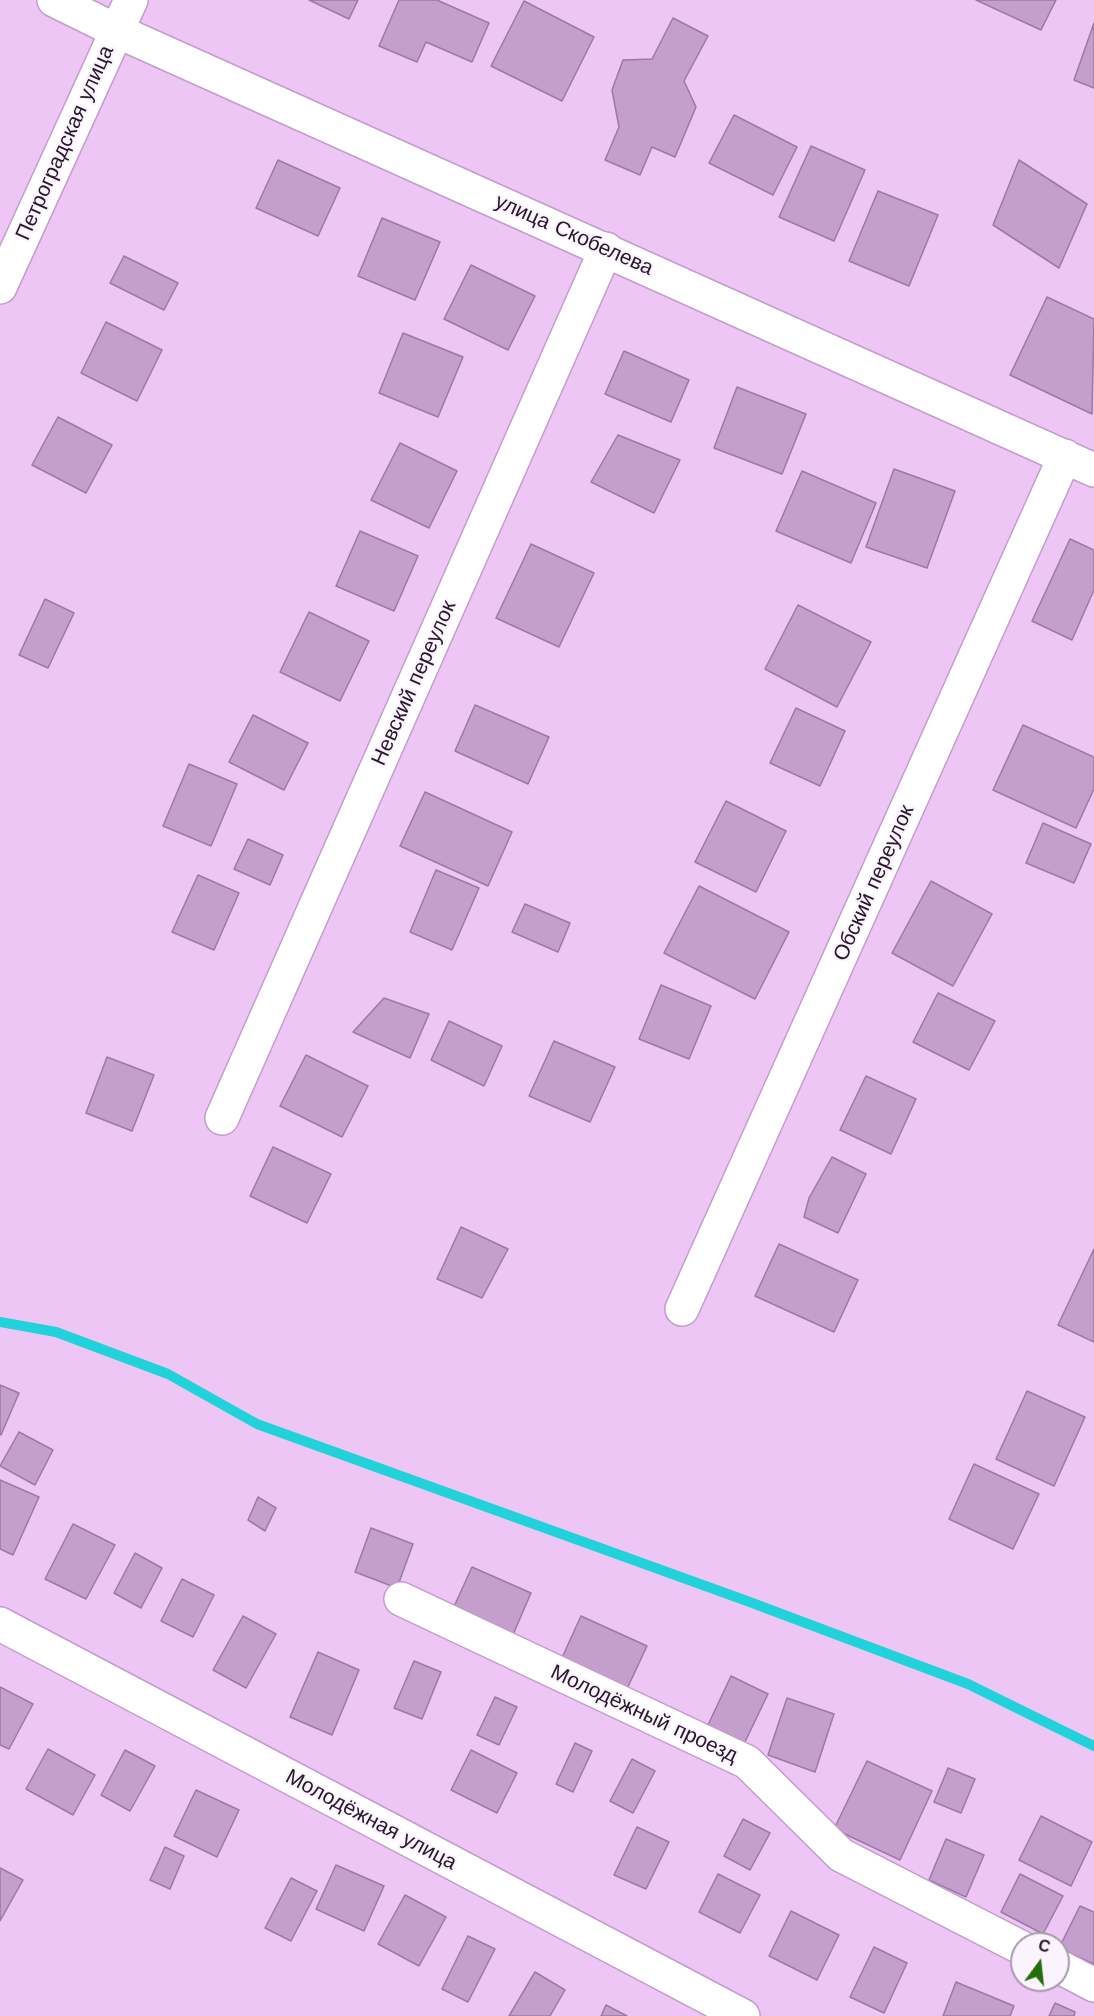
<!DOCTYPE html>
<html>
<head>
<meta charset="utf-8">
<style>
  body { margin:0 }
  #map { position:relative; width:1094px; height:2016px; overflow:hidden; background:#edc6f6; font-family:"Work Sans",sans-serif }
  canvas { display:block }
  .north { position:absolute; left:1010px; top:1932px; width:60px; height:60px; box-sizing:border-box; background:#fbf3fd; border:2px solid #a69ba9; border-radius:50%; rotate:15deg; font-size:16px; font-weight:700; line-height:24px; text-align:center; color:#27182a }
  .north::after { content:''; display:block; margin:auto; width:21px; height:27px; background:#266d0c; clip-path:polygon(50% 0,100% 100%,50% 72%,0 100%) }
</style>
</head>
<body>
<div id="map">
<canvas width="1094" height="2016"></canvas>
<div class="north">С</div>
</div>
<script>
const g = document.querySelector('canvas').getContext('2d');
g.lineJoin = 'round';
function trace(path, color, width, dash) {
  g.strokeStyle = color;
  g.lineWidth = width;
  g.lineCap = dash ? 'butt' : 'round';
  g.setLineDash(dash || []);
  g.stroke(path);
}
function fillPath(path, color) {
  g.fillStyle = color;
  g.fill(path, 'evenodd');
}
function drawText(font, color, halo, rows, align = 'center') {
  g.font = font + ' "Work Sans",sans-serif';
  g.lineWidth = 4.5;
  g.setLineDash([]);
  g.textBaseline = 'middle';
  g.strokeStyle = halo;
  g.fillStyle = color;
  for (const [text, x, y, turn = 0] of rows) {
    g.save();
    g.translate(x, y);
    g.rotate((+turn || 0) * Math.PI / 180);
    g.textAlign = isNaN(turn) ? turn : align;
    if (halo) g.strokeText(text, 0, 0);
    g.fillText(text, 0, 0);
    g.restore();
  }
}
const stream = new Path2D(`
  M0,1322L56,1332L168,1374L257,1424L747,1601L968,1684L1094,1746`);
const building = new Path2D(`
  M309,0H358L349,19Z
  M399,0H437L489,23L472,62L426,42L417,62L379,46Z
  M976,0H1056L1041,30Z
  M524,1L594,37L562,101L491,66Z
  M673,18L708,36L684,81L696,107L675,157L652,147L640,175L605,160L619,127L612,90L623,60L652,59Z
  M1094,23V88L1074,80Z
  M734,115L797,147L773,195L709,163Z
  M811,146L865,170L834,241L779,217Z
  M278,160L340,188L318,236L256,208Z
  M1019,160L1087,204L1059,268L993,225Z
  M878,191L938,215L909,286L849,261Z
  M382,218L440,242L415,300L358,276Z
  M124,256L178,283L164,310L110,283Z
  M471,265L535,296L508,350L444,319Z
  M1047,297L1094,319L1092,414L1010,375Z
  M106,322L162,350L137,401L81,373Z
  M403,333L463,357L438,417L379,393Z
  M624,351L689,380L671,422L605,394Z
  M737,387L806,414L782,474L714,448Z
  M58,417L112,445L86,493L32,465Z
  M618,435L680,460L654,513L591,482Z
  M400,443L457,471L429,528L371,500Z
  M894,469L955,491L927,568L866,547Z
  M802,471L876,503L851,563L776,531Z
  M360,531L418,556L394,611L336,586Z
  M1070,539L1094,550V590L1072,640L1032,621Z
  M531,544L594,573L559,647L496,618Z
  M45,599L74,613L48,668L19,655Z
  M798,605L871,642L837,707L765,669Z
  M309,612L369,641L340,701L280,672Z
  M475,705L549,737L528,784L455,751Z
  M796,708L845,731L820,786L770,763Z
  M253,715L308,743L284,790L229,762Z
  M1023,725L1094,757V789L1076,828L993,790Z
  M189,764L237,784L211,846L163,826Z
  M425,792L512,832L488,886L400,846Z
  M726,801L786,831L756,892L695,862Z
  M1043,823L1091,844L1074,883L1026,863Z
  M248,839L283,855L270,885L234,869Z
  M436,870L479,888L452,950L410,932Z
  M198,875L239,893L214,950L172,932Z
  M931,881L992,914L953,986L892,953Z
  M699,886L789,932L755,999L664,953Z
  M525,904L570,923L558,952L512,932Z
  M661,985L711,1006L689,1059L639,1039Z
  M938,993L995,1021L969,1070L913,1042Z
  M384,998L429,1014L410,1058L353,1032Z
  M449,1021L502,1046L484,1086L431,1060Z
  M554,1041L615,1067L590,1122L529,1096Z
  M306,1055L368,1086L342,1137L280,1106Z
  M107,1057L154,1075L132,1131L86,1113Z
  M866,1076L916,1099L891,1154L840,1130Z
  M273,1147L331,1174L307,1223L250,1196Z
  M832,1157L866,1174L838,1233L804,1217L809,1198Z
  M461,1227L508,1249L482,1298L437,1279Z
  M779,1244L858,1280L834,1332L755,1296Z
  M1094,1249V1342L1058,1325Z
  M0,1385L19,1393L1,1435L0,1434Z
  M1027,1391L1085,1417L1054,1486L996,1459Z
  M19,1432L53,1450L35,1485L0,1466Z
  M974,1464L1039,1494L1013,1549L949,1519Z
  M0,1480L39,1497L13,1555L0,1549Z
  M258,1497L276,1508L265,1531L248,1520Z
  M73,1524L115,1545L86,1599L45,1579Z
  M371,1528L413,1544L397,1588L355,1572Z
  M135,1553L162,1568L141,1608L114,1593Z
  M472,1567L531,1593L512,1637L452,1611Z
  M182,1579L214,1595L193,1637L161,1621Z
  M243,1616L276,1634L246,1688L213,1670Z
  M581,1616L647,1646L626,1691L560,1662Z
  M318,1652L359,1670L332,1735L290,1717Z
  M414,1661L441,1672L422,1719L394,1708Z
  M731,1676L768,1694L744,1744L707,1727Z
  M0,1687L33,1704L9,1749L0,1745Z
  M495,1697L517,1707L499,1745L477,1735Z
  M787,1698L834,1714L815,1772L768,1755Z
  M575,1743L592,1751L573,1792L556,1784Z
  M48,1749L95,1775L73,1815L26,1789Z
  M125,1750L155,1766L130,1811L101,1795Z
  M471,1750L517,1773L497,1813L451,1790Z
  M632,1759L655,1771L633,1813L610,1801Z
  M867,1761L932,1791L900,1860L834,1829Z
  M948,1768L975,1779L961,1813L934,1802Z
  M196,1790L239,1810L217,1857L174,1836Z
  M1041,1816L1092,1842L1071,1886L1019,1860Z
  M743,1819L770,1833L750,1870L724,1856Z
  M637,1827L669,1842L646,1889L614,1875Z
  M946,1839L984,1855L966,1897L929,1880Z
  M165,1847L184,1856L170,1889L150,1880Z
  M336,1865L384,1886L364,1931L316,1909Z
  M0,1868L23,1880L0,1921Z
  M718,1874L760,1895L740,1933L699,1912Z
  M1020,1874L1063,1896L1043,1934L1001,1912Z
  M291,1878L317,1891L291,1941L265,1928Z
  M405,1895L446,1917L419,1966L378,1944Z
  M1080,1906L1094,1912V1964L1059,1948Z
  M791,1911L839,1935L817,1980L769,1956Z
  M468,1936L495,1949L468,2002L442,1989Z
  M874,1947L907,1963L884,2013L850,1997Z
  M535,1972L565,1990L550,2016H509Z
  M956,1982L1014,2006L1010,2016H943Z
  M1055,2003L1075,2012L1074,2016H1049Z
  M606,2005L627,2016H601Z`);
const minor = new Path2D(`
  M54,0L117,31L1094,470
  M0,287L131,0
  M222,1118L606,249
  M682,1309L1065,456
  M401,1599L747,1762L841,1855L1022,1948
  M0,1624L743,2016
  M1058,1966L1094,1985`);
const streetNames = [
  ["Петроградская улица",65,143,-66],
  ["улица Скобелева",574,235,24],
  ["Невский переулок",414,683,-66],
  ["Обский переулок",874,883,-66],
  ["Молодёжный проезд",644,1714,25],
  ["Молодёжная улица",371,1820,28]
];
trace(stream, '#22d2da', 10);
fillPath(building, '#c49fce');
trace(building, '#9c79a5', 1.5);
trace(minor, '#c29dcc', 36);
trace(minor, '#fff', 33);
drawText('21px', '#27182a', '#fbf3fd', streetNames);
</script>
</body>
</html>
